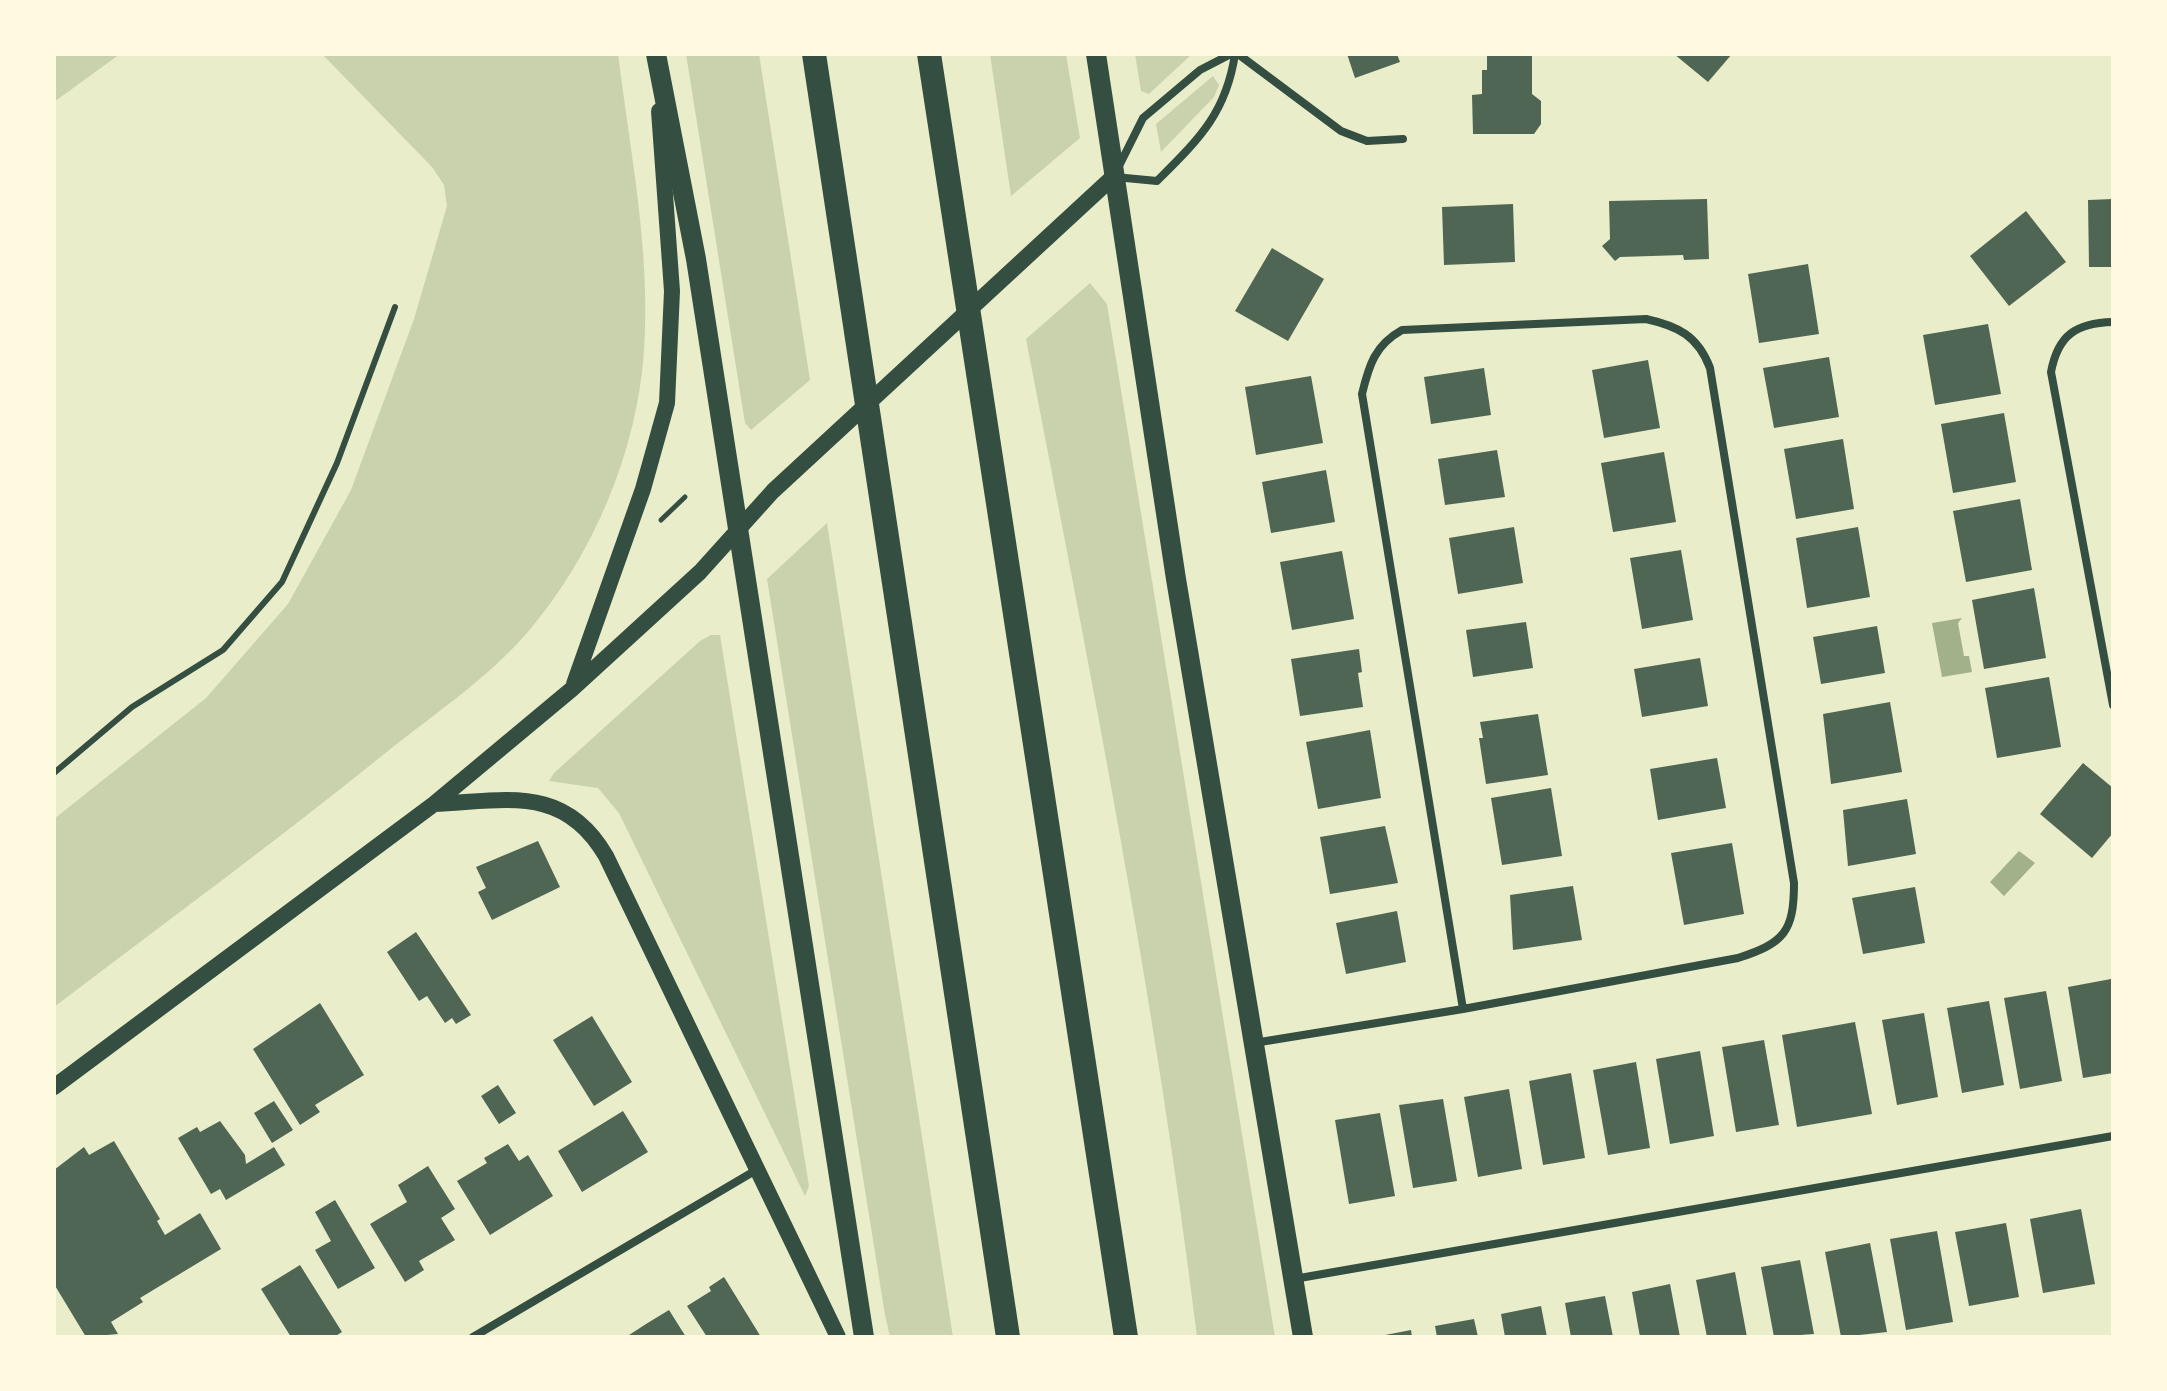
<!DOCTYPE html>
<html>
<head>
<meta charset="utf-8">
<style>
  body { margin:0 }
  #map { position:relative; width:2167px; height:1391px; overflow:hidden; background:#e9edc9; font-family:"PT Sans",sans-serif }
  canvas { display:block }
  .frame { position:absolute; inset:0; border:56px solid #fefae0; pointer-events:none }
</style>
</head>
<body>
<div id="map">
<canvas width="2167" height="1391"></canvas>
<div class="frame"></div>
</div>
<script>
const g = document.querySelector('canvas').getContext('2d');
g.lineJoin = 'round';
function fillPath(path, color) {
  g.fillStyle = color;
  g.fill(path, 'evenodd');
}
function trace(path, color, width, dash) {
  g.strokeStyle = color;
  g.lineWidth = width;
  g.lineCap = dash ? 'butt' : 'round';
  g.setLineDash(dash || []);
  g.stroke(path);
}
const green = new Path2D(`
  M54,54H120L54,102Z
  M322,54H618C630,151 651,252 644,351C637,452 593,556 527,633C487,679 434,714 388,751C279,839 166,922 54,1007V819L206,698L288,604L351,490L414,319L447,206L444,185L432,167Z
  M686,54H759L810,380L751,430L745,423Z
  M990,54H1066L1080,138L1011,196Z
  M1135,54H1192L1149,94L1141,91Z
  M1213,76L1219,85L1214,97L1161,152L1156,124Z
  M1090,283L1107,304L1275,1337H1197C1156,1001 1090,671 1026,339Z
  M827,523L953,1337H890L885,1315L767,579Z
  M711,635H720L809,1186L805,1196L619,813L598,788L549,781L554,773L700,641Z`);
const water = new Path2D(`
  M1962,618L1958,623L1964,656H1969L1972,672L1942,677L1932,623Z
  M2019,851L2035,863L2004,896L1990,882Z`);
const building = new Path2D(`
  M1347,54H1397L1400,62L1355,78Z
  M1487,54H1532V94L1541,101V124L1534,134H1473L1472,95L1482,94V70H1487Z
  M1674,54H1732L1708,82Z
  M1707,199L1709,259L1684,260L1683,255L1620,257L1615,261L1602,246L1610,239L1609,201Z
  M2113,199V267H2089L2088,200Z
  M1513,204L1515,262L1444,265L1442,207Z
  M2026,211L2066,262L2009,306L1970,256Z
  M1272,248L1324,279L1288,341L1235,311Z
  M1808,264L1819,334L1759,343L1748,274Z
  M1988,324L2001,394L1935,405L1923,335Z
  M1829,357L1839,417L1774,428L1763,368Z
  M1648,360L1660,428L1604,438L1592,370Z
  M1484,368L1491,415L1431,424L1424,377Z
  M1311,376L1323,443L1256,455L1245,387Z
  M2004,413L2016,482L1953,493L1941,424Z
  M1843,439L1854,509L1796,519L1784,449Z
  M1497,450L1505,497L1445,505L1438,459Z
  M1664,452L1676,522L1613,532L1601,463Z
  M1326,470L1335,522L1271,533L1262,482Z
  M2020,499L2032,570L1966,582L1953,511Z
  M1514,527L1523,583L1458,594L1449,538Z
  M1858,527L1870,597L1807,608L1796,538Z
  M1681,550L1693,620L1642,629L1630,558Z
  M1342,551L1354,619L1292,630L1280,562Z
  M2034,588L2046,658L1984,669L1972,600Z
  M1526,622L1533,668L1473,677L1466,630Z
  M1877,626L1885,673L1821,684L1813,637Z
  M1359,649L1362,672L1358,673L1363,707L1300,716L1291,659Z
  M1700,658L1708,706L1642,717L1634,669Z
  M2049,677L2061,747L1997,758L1985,688Z
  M1890,702L1902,772L1831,784L1823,714Z
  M1538,714L1548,775L1486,784L1479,738H1483L1480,722Z
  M1370,730L1381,798L1318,809L1306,742Z
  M1717,758L1726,808L1658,820L1650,769Z
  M2083,763L2113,788V833L2092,858L2040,814Z
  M1551,788L1562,856L1502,865L1491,798Z
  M1907,799L1916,854L1848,866L1843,810Z
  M1385,826L1398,883L1330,894L1320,837Z
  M538,841L560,887L492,920L478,892L486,888L476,867Z
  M1732,843L1744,914L1684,925L1671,853Z
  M1573,886L1582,940L1513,950L1510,895Z
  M1915,887L1925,943L1863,954L1852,898Z
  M1397,911L1406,962L1346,974L1336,923Z
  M416,932L471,1015L456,1024L452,1018L445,1023L427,996L419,1001L387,952Z
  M2111,979L2113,1073L2083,1078L2068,987Z
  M2046,991L2062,1081L2020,1089L2004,998Z
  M1989,1001L2004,1085L1962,1093L1947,1008Z
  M320,1003L364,1075L315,1105L320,1112L300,1125L253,1049Z
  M1924,1013L1938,1097L1897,1105L1882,1020Z
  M592,1016L632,1082L594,1106L553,1040Z
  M1855,1022L1872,1114L1797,1127L1782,1035Z
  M1764,1040L1779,1125L1736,1132L1722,1047Z
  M1700,1051L1714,1136L1670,1144L1656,1059Z
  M1636,1062L1650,1148L1608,1155L1593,1070Z
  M1571,1073L1585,1158L1543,1165L1529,1081Z
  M498,1085L516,1113L499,1124L481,1096Z
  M1509,1089L1522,1169L1478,1177L1464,1097Z
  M1443,1099L1457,1181L1413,1188L1399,1105Z
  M274,1101L293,1130L272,1143L254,1113Z
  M623,1111L648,1152L582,1192L558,1151Z
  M1380,1113L1395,1196L1349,1204L1335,1120Z
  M220,1121L245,1155L246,1164L274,1147L285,1165L226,1200L220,1189L211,1194L178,1138L197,1127L200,1132Z
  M114,1141L160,1219L157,1221L165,1235L200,1213L221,1249L140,1298L143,1302L111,1322L118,1334L86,1337L54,1284V1170L84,1147L89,1155Z
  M508,1144L519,1161L528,1155L553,1196L490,1235L457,1181L487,1163L484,1158Z
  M428,1166L455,1209L441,1218L455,1240L419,1261L424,1270L405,1282L370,1224L407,1202L398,1185Z
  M335,1200L375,1268L338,1289L315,1250L331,1241L315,1212Z
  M2081,1209L2095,1284L2043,1293L2030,1219Z
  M2006,1223L2019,1297L1969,1306L1955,1232Z
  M1937,1231L1953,1322L1906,1330L1890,1239Z
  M1870,1243L1887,1332L1841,1337L1825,1252Z
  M1800,1260L1814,1334L1774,1337L1761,1267Z
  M300,1265L342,1332L334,1337H291L261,1289Z
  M1735,1272L1747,1337H1707L1696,1280Z
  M724,1277L761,1337H707L687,1306L711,1291L709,1287Z
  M1670,1284L1680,1337H1640L1632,1292Z
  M1605,1296L1613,1337H1571L1565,1303Z
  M1541,1306L1547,1337H1505L1501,1314Z
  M669,1310L686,1337H626L646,1324Z
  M1474,1319L1478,1337H1437L1435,1326Z
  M1411,1330L1412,1337H1380V1336Z`);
const path = new Path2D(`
  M661,520L685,497`);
const service = new Path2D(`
  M54,773L132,707L223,650L282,582L337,463L395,307`);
const minor = new Path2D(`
  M1238,54L1341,131L1367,141L1403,139
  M1119,166L1143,118L1200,70L1231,54
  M1115,177L1157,181C1198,140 1226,114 1235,54
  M1646,319C1678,326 1698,336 1710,368L1794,883C1794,932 1784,943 1738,958L1463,1009L1362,394C1369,365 1375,345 1402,330Z
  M2113,322C2076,323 2058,335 2051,372L2113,705
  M1254,1043L1463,1009
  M1294,1279L2113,1136
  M473,1337L758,1169`);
const secondary = new Path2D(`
  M574,684L643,489L667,403L672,291L659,111
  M434,804C507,801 564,784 606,856L838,1337
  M54,1087L434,804L572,689L700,572L773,491L1113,177`);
const primary = new Path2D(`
  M656,54L696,259L864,1337
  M1096,54L1176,579L1303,1337`);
const motorway = new Path2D(`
  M814,54L1008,1337
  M929,54L1126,1337`);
fillPath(green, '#cad2ad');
fillPath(water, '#a3b18a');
fillPath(building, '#4f6655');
trace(path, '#344e41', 5);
trace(service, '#344e41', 6);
trace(minor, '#344e41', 8);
trace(secondary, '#344e41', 16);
trace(primary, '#344e41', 20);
trace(motorway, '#344e41', 24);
</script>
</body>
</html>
